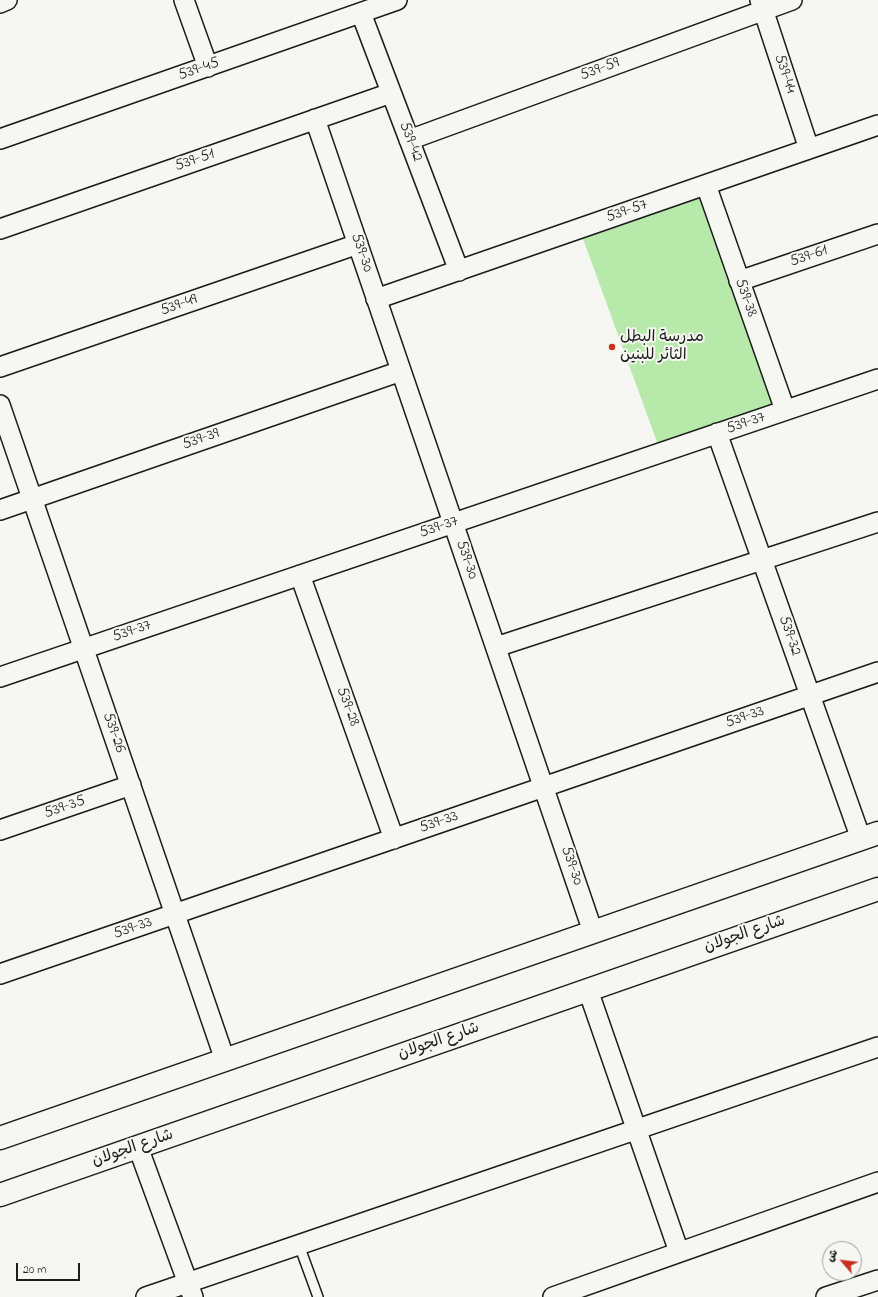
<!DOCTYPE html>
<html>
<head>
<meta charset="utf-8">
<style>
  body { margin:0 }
  #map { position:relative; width:878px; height:1297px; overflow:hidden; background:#f6f6f2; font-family:"Indie Flower","Playpen Sans Arabic",sans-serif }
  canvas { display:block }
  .north { position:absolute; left:822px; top:1241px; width:40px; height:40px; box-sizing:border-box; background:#f6f6f2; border:1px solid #9f9f9c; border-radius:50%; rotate:298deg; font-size:11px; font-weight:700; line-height:16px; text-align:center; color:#1c1c1c }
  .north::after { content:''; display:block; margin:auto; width:14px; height:18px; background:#c8321e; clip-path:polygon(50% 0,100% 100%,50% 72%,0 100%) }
  .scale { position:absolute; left:16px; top:1263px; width:64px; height:18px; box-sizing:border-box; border:2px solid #1c1c1c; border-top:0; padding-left:5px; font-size:12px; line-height:14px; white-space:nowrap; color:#1c1c1c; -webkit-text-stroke:3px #f6f6f2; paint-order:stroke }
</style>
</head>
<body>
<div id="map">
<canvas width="878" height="1297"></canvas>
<div class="north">ش</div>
<div class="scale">20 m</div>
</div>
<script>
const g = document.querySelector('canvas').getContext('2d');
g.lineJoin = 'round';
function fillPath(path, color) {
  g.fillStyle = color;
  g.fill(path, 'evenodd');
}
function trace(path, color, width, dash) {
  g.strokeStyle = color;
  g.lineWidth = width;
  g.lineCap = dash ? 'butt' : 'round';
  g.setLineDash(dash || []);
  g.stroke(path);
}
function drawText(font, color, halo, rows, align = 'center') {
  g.font = font + ' "Indie Flower","Playpen Sans Arabic",sans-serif';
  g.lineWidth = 4;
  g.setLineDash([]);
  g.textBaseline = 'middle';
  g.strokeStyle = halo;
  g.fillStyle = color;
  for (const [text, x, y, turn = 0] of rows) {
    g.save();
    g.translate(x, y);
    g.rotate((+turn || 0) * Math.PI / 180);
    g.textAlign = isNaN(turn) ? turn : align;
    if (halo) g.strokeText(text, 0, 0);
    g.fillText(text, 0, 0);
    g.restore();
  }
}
const green = new Path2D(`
  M706,185L785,410L661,453L578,225Z`);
const lane = new Path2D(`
  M299,1245L318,1297`);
const street = new Path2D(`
  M184,0L208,67
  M760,0L809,149
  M0,3L7,0
  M361,13L459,271
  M315,119L593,932
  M0,139L397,0
  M409,140L792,0
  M706,185L785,410
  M0,229L391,93
  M739,281L878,234
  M376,299L878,125
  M0,367L358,244
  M0,405L225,1060
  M717,433L861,839
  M0,510L401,371
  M300,575L394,839
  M496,647L878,522
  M0,677L878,379
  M0,830L131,785
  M0,974L878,672
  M588,990L679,1252
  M138,1147L193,1297
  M146,1297L878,1047
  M553,1297L878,1182
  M826,1297L878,1280`);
const secondary = new Path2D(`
  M0,1138L878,833
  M0,1195L878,889`);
const markers = [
  [612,347,4,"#c8321e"]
];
const streetNames = [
  ["539-45",199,70,-19],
  ["539-59",600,70,-20],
  ["539-44",784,74,72],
  ["539-42",410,142,69],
  ["539-51",195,161,-19],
  ["539-57",627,212,-19],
  ["539-30",361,253,71],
  ["539-61",809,257,-19],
  ["539-38",745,298,71],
  ["539-49",179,306,-19],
  ["539-37",746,424,-19],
  ["539-39",201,440,-19],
  ["539-37",439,528,-19],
  ["539-30",466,560,71],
  ["539-37",132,632,-19],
  ["539-32",789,636,71],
  ["539-28",347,707,70],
  ["539-33",745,718,-19],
  ["539-26",113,733,71],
  ["539-35",65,808,-19],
  ["539-33",439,823,-19],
  ["539-30",571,866,71],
  ["539-33",133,929,-19],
  ["شارع الجولان",745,935,-19],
  ["شارع الجولان",439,1042,-19],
  ["شارع الجولان",133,1149,-19]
];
const poiNames = [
  ["مدرسة البطل",620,338],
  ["الثائر للبنين",620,356]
];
fillPath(green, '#b7eaaa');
trace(lane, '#1c1c1c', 12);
trace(street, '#1c1c1c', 22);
trace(secondary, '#1c1c1c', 25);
trace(lane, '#f6f6f2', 9);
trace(street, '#f6f6f2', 19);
trace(secondary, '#f6f6f2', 22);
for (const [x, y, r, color] of markers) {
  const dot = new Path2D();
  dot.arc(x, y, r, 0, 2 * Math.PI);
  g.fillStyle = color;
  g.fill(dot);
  trace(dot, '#f6f6f2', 1.5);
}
drawText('16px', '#1c1c1c', '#f6f6f2', streetNames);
drawText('16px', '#1c1c1c', '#f6f6f2', poiNames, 'left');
</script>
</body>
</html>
